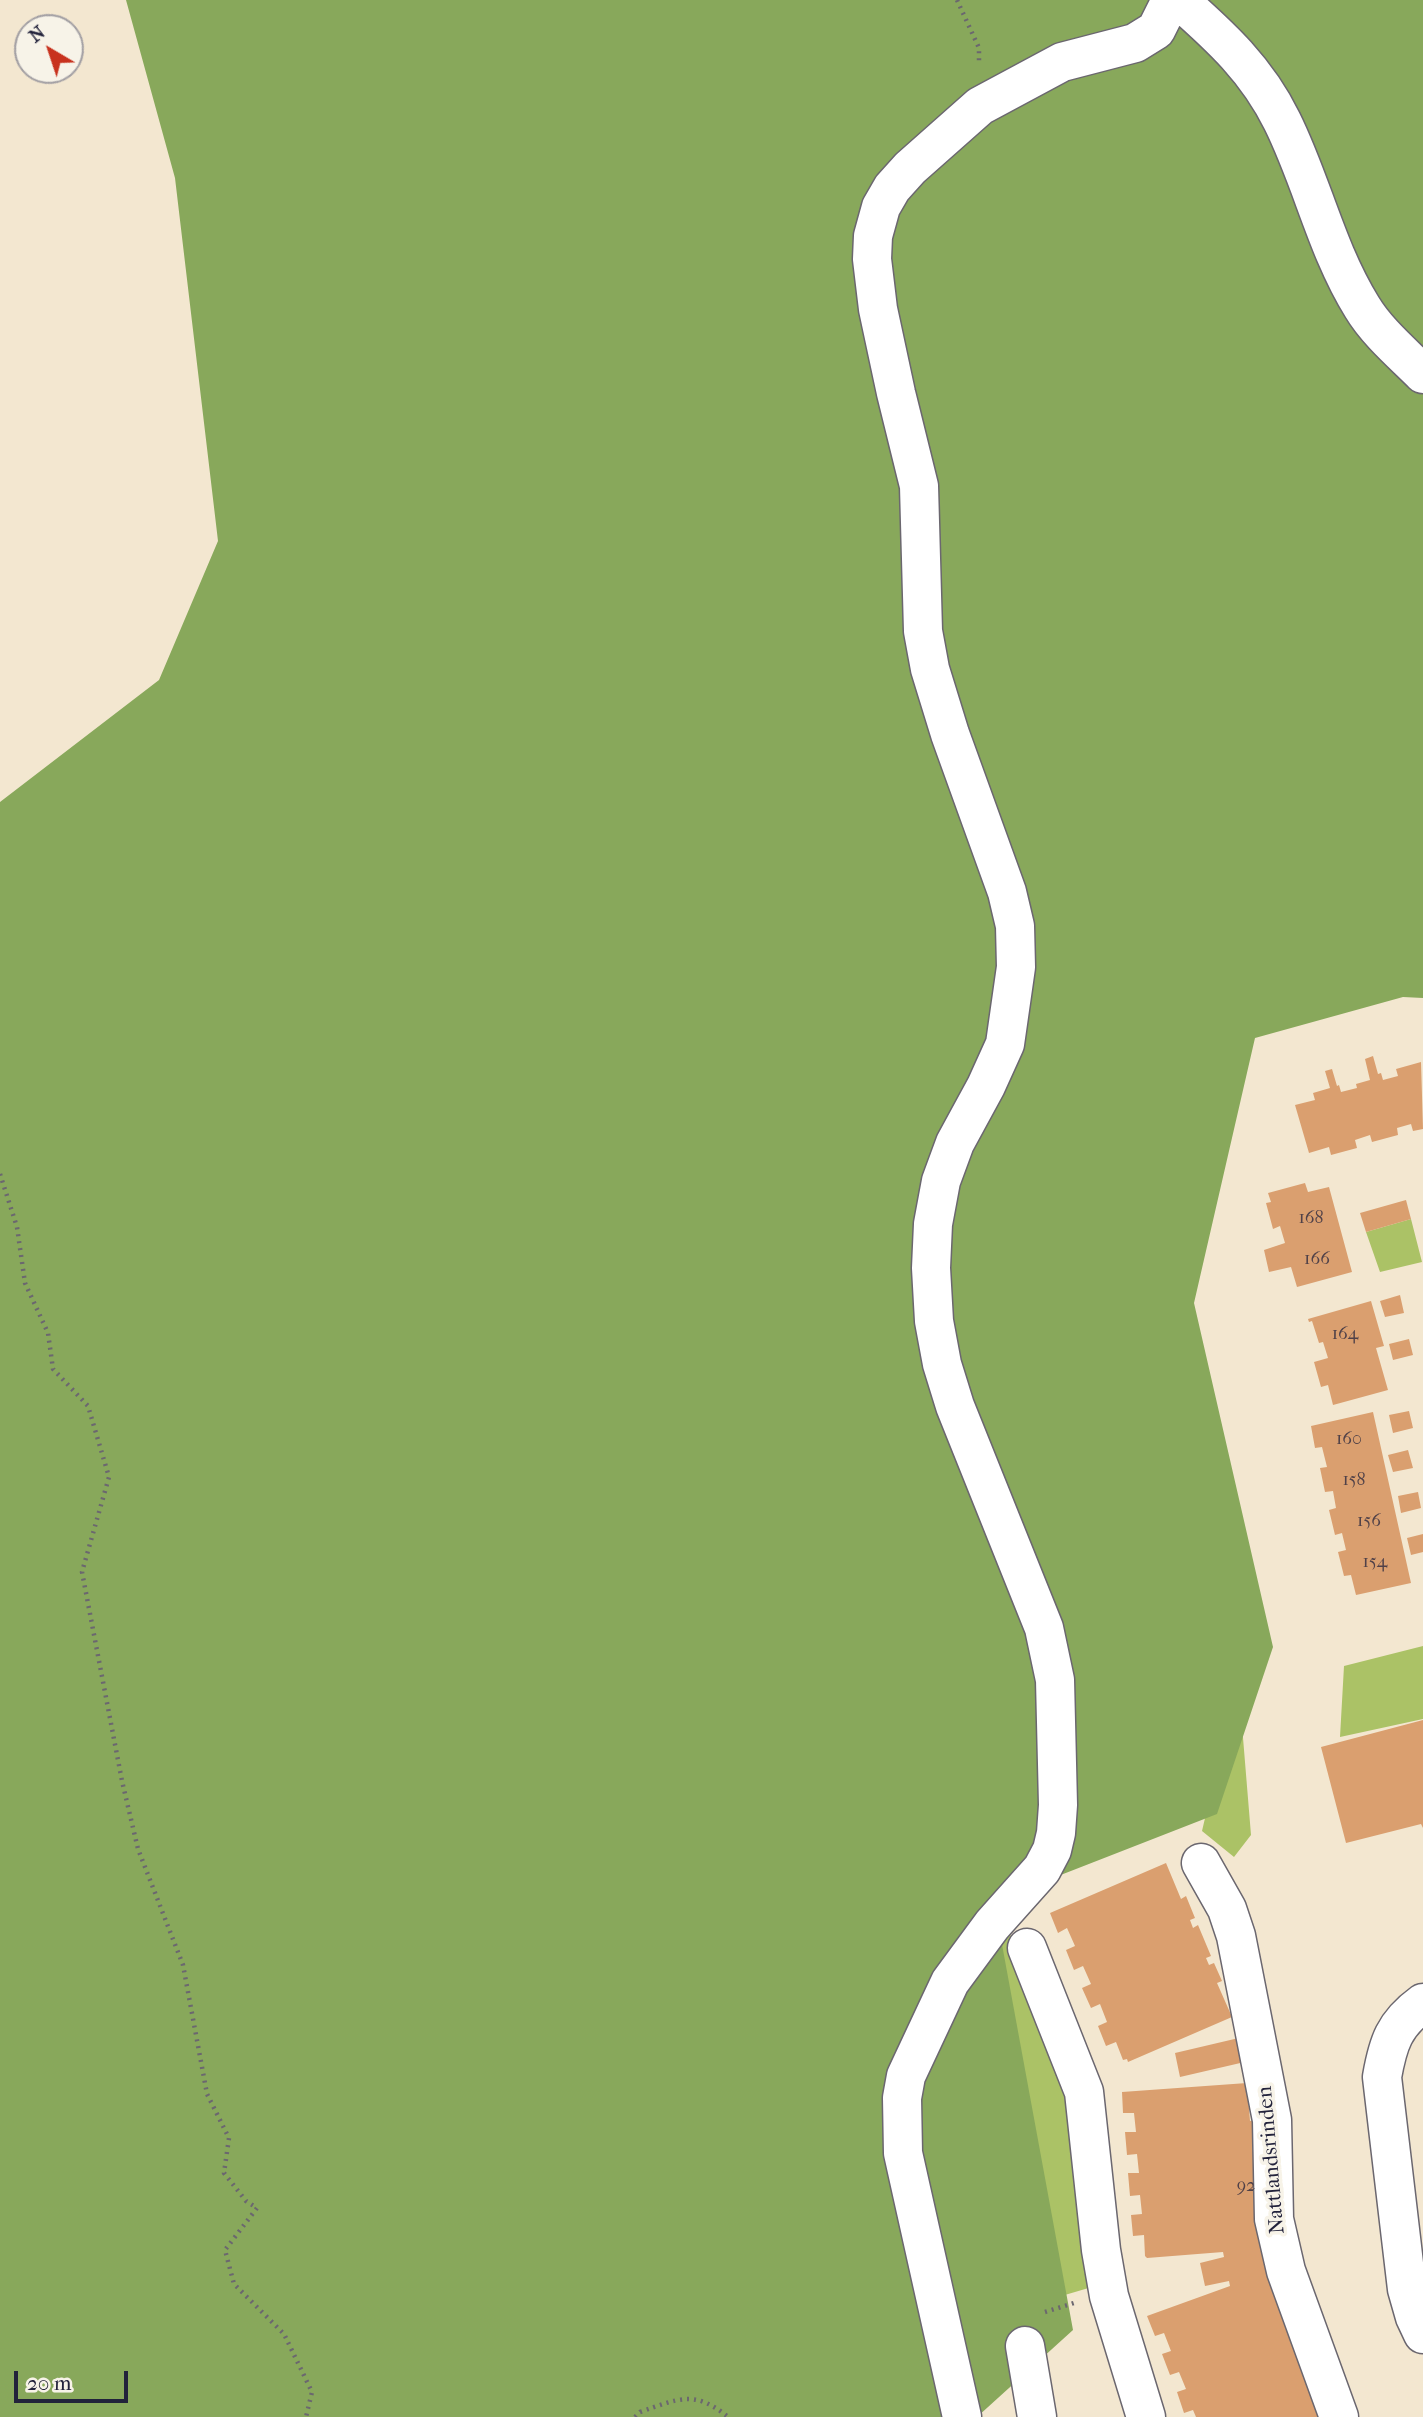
<!DOCTYPE html>
<html>
<head>
<meta charset="utf-8">
<style>
  body { margin:0 }
  #map { position:relative; width:1423px; height:2417px; overflow:hidden; background:#f3e7d0; font-family:"IM FELL French Canon",serif }
  canvas { display:block }
  .north { position:absolute; left:14px; top:14px; width:70px; height:70px; box-sizing:border-box; background:#f7f3e8; border:2px solid #a29fa3; border-radius:50%; rotate:321deg; font-size:19px; font-weight:700; line-height:28px; text-align:center; color:#22223b }
  .north::after { content:''; display:block; margin:auto; width:24px; height:32px; background:#c8321e; clip-path:polygon(50% 0,100% 100%,50% 72%,0 100%) }
  .scale { position:absolute; left:14px; top:2371px; width:114px; height:32px; box-sizing:border-box; border:4px solid #22223b; border-top:0; padding-left:9px; font-size:21px; line-height:24px; white-space:nowrap; color:#22223b; -webkit-text-stroke:5px #f7f3e8; paint-order:stroke }
</style>
</head>
<body>
<div id="map">
<canvas width="1423" height="2417"></canvas>
<div class="north">N</div>
<div class="scale">20 m</div>
</div>
<script>
const g = document.querySelector('canvas').getContext('2d');
g.lineJoin = 'round';
function fillPath(path, color) {
  g.fillStyle = color;
  g.fill(path, 'evenodd');
}
function trace(path, color, width, dash) {
  g.strokeStyle = color;
  g.lineWidth = width;
  g.lineCap = dash ? 'butt' : 'round';
  g.setLineDash(dash || []);
  g.stroke(path);
}
function drawText(font, color, halo, rows, align = 'center') {
  g.font = font + ' "IM FELL French Canon",serif';
  g.lineWidth = 7;
  g.setLineDash([]);
  g.textBaseline = 'middle';
  g.strokeStyle = halo;
  g.fillStyle = color;
  for (const [text, x, y, turn = 0] of rows) {
    g.save();
    g.translate(x, y);
    g.rotate((+turn || 0) * Math.PI / 180);
    g.textAlign = isNaN(turn) ? turn : align;
    if (halo) g.strokeText(text, 0, 0);
    g.fillText(text, 0, 0);
    g.restore();
  }
}
const green = new Path2D(`
  M1411,1219L1422,1262L1380,1272L1366,1232Z
  M1423,1646V1719L1340,1737L1344,1666Z
  M1238,1677L1251,1835L1234,1857L1202,1831Z
  M1010,1934L1066,2088L1092,2287L956,2327L955,2003Z`);
const forest = new Path2D(`
  M126,0H1423V998L1403,997L1255,1038L1194,1303L1273,1647L1217,1814L994,1901L1073,2330L977,2417H0V802L159,680L218,541L175,178Z`);
const building = new Path2D(`
  M1373,1056L1378,1074L1381,1073L1383,1080L1398,1076L1396,1069L1421,1062L1423,1129L1413,1131L1411,1124L1397,1128L1398,1135L1372,1142L1370,1135L1355,1140L1357,1148L1331,1155L1329,1147L1309,1153L1295,1105L1315,1100L1313,1093L1330,1088L1325,1071L1332,1069L1337,1086L1339,1085L1341,1092L1357,1088L1356,1084L1370,1080L1365,1059Z
  M1305,1183L1308,1192L1329,1187L1352,1272L1297,1287L1291,1267L1269,1272L1264,1250L1285,1243L1280,1226L1273,1229L1266,1203L1271,1202L1268,1193Z
  M1406,1200L1411,1219L1366,1232L1360,1213Z
  M1400,1295L1404,1313L1385,1317L1380,1301Z
  M1371,1301L1384,1346L1376,1348L1388,1390L1333,1405L1328,1385L1321,1387L1314,1362L1328,1358L1323,1342L1319,1343L1312,1321L1309,1322L1308,1319Z
  M1409,1339L1413,1355L1393,1360L1389,1344Z
  M1409,1411L1413,1428L1393,1433L1389,1415Z
  M1373,1412L1411,1583L1356,1595L1351,1575L1344,1576L1338,1552L1346,1550L1342,1533L1335,1535L1329,1510L1336,1508L1333,1491L1325,1492L1320,1468L1327,1467L1322,1447L1315,1448L1311,1426Z
  M1408,1450L1413,1468L1393,1472L1388,1455Z
  M1418,1492L1421,1508L1401,1513L1398,1496Z
  M1423,1534V1552L1411,1555L1407,1538Z
  M1423,1720V1828L1421,1824L1346,1843L1321,1747Z
  M1166,1863L1181,1899L1186,1896L1195,1918L1190,1920L1193,1928L1198,1925L1211,1956L1206,1958L1209,1965L1214,1963L1222,1981L1217,1983L1232,2017L1128,2062L1127,2059L1123,2060L1116,2042L1106,2046L1098,2026L1107,2022L1100,2004L1091,2008L1082,1988L1091,1984L1083,1966L1074,1970L1066,1950L1075,1946L1067,1928L1058,1933L1050,1913Z
  M1243,2037L1249,2061L1180,2077L1175,2053Z
  M1247,2083L1250,2121L1256,2120L1258,2143H1252L1253,2152L1259,2151L1268,2272L1266,2273L1326,2417H1196L1193,2410L1184,2413L1177,2392L1186,2389L1179,2372L1170,2375L1162,2354L1171,2351L1164,2333L1155,2336L1147,2316L1230,2286L1229,2281L1205,2286L1200,2263L1224,2257L1223,2252L1147,2258L1145,2256L1144,2235L1133,2236L1131,2215L1142,2214L1140,2195L1130,2196L1128,2173H1139L1137,2154L1127,2155L1125,2132H1136L1134,2113H1123L1122,2092Z`);
const path = new Path2D(`
  M957,0L979,48V63
  M0,1174L17,1227L25,1283L48,1333L53,1369L88,1406L109,1477L82,1572L122,1781L138,1849L183,1965L207,2094L229,2138L224,2173L246,2201L257,2208L225,2250L234,2284L284,2334L312,2392L306,2417
  M1045,2312L1074,2303
  M635,2417L640,2412C678,2399 694,2389 728,2417`);
const minor = new Path2D(`
  M1179,0C1221,37 1257,70 1282,121C1312,181 1326,249 1362,307C1377,332 1402,353 1423,374
  M1201,1863L1227,1909L1236,1936L1272,2120L1274,2219L1286,2271L1339,2417
  M1027,1948L1084,2092L1101,2250L1109,2296L1146,2417
  M1423,2003C1394,2024 1388,2043 1382,2077L1407,2289L1415,2317L1423,2334
  M1025,2346L1037,2417
  M962,2417L903,2153L902,2098L906,2076L950,1982L992,1925L1042,1869L1052,1850L1056,1833L1058,1805L1055,1680L1044,1628L955,1406L942,1364L934,1321L931,1268L933,1224L941,1181L955,1143L986,1086L1005,1044L1016,967L1015,926L1007,892L950,734L930,669L923,631L919,486L896,393L878,309L872,259L873,236L881,207L892,188L910,168L980,106L1062,62L1135,43L1156,30L1171,0`);
const numberNames = [
  ["168",1311,1219],
  ["166",1317,1260],
  ["164",1345,1335],
  ["160",1349,1440],
  ["158",1354,1481],
  ["156",1369,1522],
  ["154",1375,1563],
  ["92",1246,2187]
];
const streetNames = [
  ["Nattlandsrinden",1272,2160,-95]
];
fillPath(green, '#abc266');
fillPath(forest, '#88a85b');
fillPath(building, '#da9f6f');
trace(minor, '#6b676f', 41);
trace(path, '#6b676f', 4.5, [2, 5]);
trace(minor, '#fff', 38);
drawText('18px', '#504148', null, numberNames);
drawText('21px', '#22223b', '#f7f3e8', streetNames);
</script>
</body>
</html>
